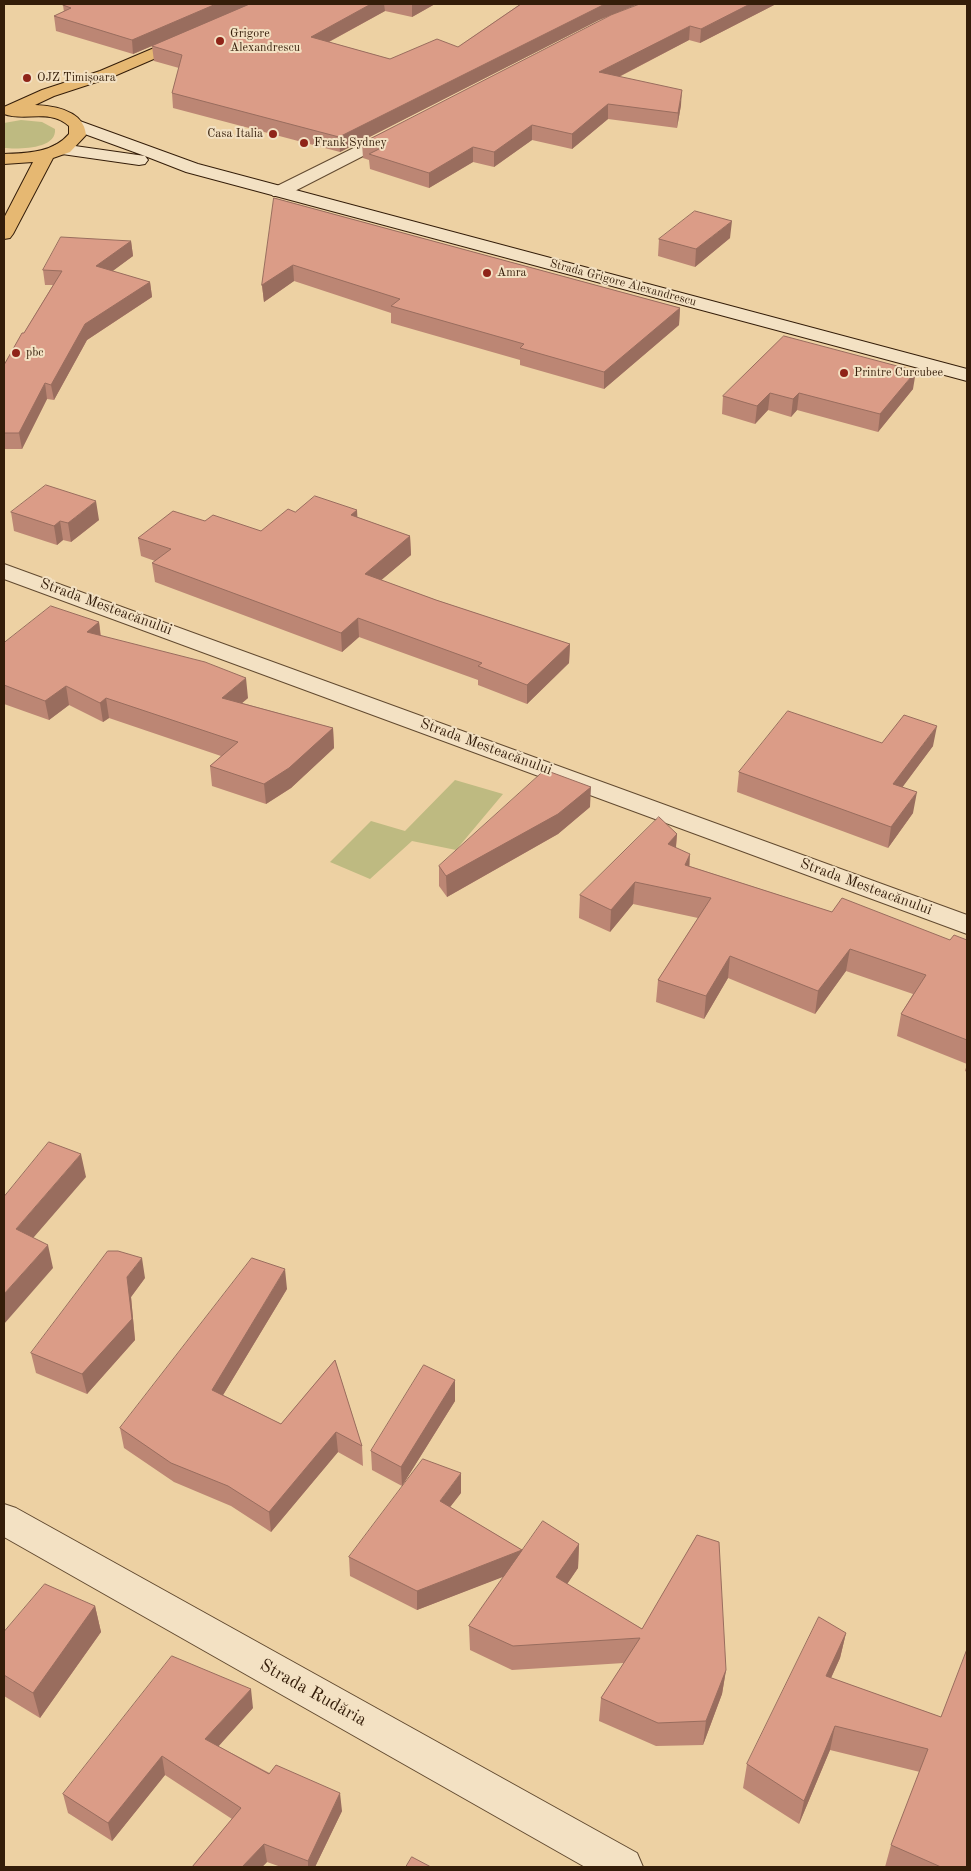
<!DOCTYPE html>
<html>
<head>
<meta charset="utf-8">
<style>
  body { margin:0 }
  #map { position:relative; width:971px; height:1871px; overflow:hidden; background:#edd1a3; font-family:"Old Standard TT",serif }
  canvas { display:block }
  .frame { position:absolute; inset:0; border:5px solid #341d09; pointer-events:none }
</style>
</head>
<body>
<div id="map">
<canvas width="971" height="1871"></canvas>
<div class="frame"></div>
</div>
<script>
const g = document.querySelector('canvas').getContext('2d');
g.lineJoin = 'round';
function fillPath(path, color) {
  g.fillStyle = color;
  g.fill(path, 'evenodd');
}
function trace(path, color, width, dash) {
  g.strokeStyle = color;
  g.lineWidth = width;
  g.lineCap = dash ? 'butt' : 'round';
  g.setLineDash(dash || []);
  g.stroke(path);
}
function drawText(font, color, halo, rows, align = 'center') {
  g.font = font + ' "Old Standard TT",serif';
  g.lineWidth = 4;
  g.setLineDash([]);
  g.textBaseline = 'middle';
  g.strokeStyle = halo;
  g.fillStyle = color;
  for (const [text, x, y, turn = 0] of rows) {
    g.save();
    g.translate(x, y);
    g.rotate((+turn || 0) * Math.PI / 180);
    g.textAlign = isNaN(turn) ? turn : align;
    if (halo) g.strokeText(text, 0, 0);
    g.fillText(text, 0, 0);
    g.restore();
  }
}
const green = new Path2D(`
  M21,120L42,122L55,129C57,150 17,149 4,148V123Z
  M455,780L503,794L456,850L412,841L370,879L330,862L371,821L405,831Z`);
const street = new Path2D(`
  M396,127L402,128L404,132L402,136L285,196H273L270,192L273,188Z
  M4,564L967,915V934L4,579Z
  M4,1504L16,1508L637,1853L643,1867H585L4,1537Z`);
const secondary = new Path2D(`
  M77,120L198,164L967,369V381L186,172L145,156L148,160L145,164L139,165L55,153L52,149L55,145L61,144L145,156L71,129L69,125L71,121Z`);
const primary = new Path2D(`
  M187,34L193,36L195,39L193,42L112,77L54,96L35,105C56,106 84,111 86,135L70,152L53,158L13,234L10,238L4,239V218L33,162L4,164V154C27,153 53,153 69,134V126C49,108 25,122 4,114V107L42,90L100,71Z`);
const wall = new Path2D(`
  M250,4H435L412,17L385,11L329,42L390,59L458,47L519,5L513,4H638L599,20L340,152L173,108L172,93L179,68L154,61L152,46L133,54L56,31L54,16L64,12L63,5Z
  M640,4H776L700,43L689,40L619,77L681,105L677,128L608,119L572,149L532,140L494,167L473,162L429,188L370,169L369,160L363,158L362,143Z
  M274,198L680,308L679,325L604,389L520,365V360L391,323V313L294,281L264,302L262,285Z
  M730,238L695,267L658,256L659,239Z
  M131,241L133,256L112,271L150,282L152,297L87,340L54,400L47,399L22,449H4V365L24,333L53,285H45L43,270Z
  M784,336L913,389L878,432L797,410L791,417L768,410L755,424L722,414L723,396Z
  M357,510V517L410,536L411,555L381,580L436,600L570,644L569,663L527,704L478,685V680L359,637L342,652L155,582L152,563L155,561L141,556L138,538L205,521L261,531L295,512Z
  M11,512L99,520L71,542L63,540L57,545L14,531Z
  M99,622L101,636L248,698L242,703L333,728L334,748L291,788L266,804L212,786L210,766L221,756L109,718L103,722L69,705L49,720L4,704V643Z
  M882,743L933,746L902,787L913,813L888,848L737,792L739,772Z
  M590,807L558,834L447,897L439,886V866Z
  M677,834L676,848L689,866L832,912L950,940H967V1072L965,1071L967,1064L897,1036L901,1014L913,994L846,971L815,1014L728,978L704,1019L656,1002L658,980L698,918L633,904L610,932L579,918L580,895Z
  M145,1278L131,1297L135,1340L87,1394L36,1373L31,1353Z
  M287,1289L223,1395L281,1424L335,1360L362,1446L363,1466L338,1452L271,1532L231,1506L174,1482L124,1448L120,1428Z
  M455,1380V1401L402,1486L372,1470L371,1451Z
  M461,1493L450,1507L522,1550L579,1544L578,1568L567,1584L642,1629L726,1670L722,1694L703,1745L656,1746L599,1721L601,1698L624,1663L512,1670L470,1650L469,1626L504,1576L417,1610L350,1576L349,1557Z
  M95,1606L101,1632L40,1718L4,1696V1632Z
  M846,1633L840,1658L831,1678L941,1717L967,1867H885L891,1845L920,1772L830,1750L799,1824L743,1788L747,1764Z
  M253,1708L218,1746L342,1811L315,1867H281L267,1862L262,1867H192L232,1819L165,1775L112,1841L68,1813L63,1794Z`);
const shadedWall = new Path2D(`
  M216,4H250L133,54L132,40Z
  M371,4H384L385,11L312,51L311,37Z
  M412,4H435L412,17Z
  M605,4H638L599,20L340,152L339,137Z
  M750,4H776L700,43L701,29Z
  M690,26L689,40L599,87V72Z
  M682,90L681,105L677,128L678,113Z
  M608,104V119L572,149V134Z
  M532,125V140L494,167V152Z
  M473,147V162L429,188V173Z
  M732,221L730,238L695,267L696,249Z
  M131,241L133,256L98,282L96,266Z
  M293,265L294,281L264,302L262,285Z
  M150,282L152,297L87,340L54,400L51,385L85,324Z
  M680,308L679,325L604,389V372Z
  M916,371L913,389L878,432L880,414Z
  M45,383L47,399L22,449L19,433Z
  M770,393L768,410L755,424L757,406Z
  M799,393L797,410L791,417L793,399Z
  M96,501L99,520L71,542L68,523Z
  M357,510L358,528L351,515Z
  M60,521L63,540L57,545L54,526Z
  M410,536L411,555L366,593L365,574Z
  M358,618L359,637L342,652L341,633Z
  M99,622L101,642L87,632Z
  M570,644L569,663L527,704V685Z
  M246,678L248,698L224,718L222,698Z
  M66,686L69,705L49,720L45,701Z
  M106,698L109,718L103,722L100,703Z
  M937,726L933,746L890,804L893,784Z
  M333,728L334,748L291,788L266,804L264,784Z
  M591,787L590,807L558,834L447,897L446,876Z
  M917,792L913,813L888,848L891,827Z
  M677,834L675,856L668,844Z
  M690,854L689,876L685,865Z
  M635,882L633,904L610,932L611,910Z
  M850,949L846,971L815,1014L818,991Z
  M730,956L728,978L704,1019L706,996Z
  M81,1154L86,1177L21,1252L16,1229Z
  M48,1245L53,1268L4,1324V1294Z
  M142,1258L145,1278L131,1297L135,1340L87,1394L82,1374L127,1277Z
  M285,1269L287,1289L214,1410L212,1390Z
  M455,1380V1401L402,1486L401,1467Z
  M336,1432L338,1452L271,1532L269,1512Z
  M461,1473V1493L440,1520V1501Z
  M579,1544L578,1568L555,1602L556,1577Z
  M522,1550L521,1570L417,1610V1591Z
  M95,1606L101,1632L40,1718L33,1693Z
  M846,1633L840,1658L821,1700L826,1676Z
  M726,1670L722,1694L703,1745L706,1721Z
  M251,1689L253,1708L208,1758L205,1739Z
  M835,1726L830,1750L799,1824L804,1801Z
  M162,1756L165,1775L112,1841L108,1823Z
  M340,1793L342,1811L315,1867H308V1861Z
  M264,1844L267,1862L262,1867H242Z`);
const building = new Path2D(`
  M67,4H216L132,40L54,16L71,8L63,5Z
  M250,4H371L311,37L390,59L437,39L458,47L521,4H605L339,137L172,93L182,55L152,46Z
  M640,4H750L701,29L690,26L599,72L682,90L678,113L608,104L572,134L532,125L494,152L473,147L429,173L369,154L381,148L362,143L611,15Z
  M274,198L680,308L604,372L520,348L524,344L391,306L400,299L293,265L262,285Z
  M695,211L732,221L696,249L659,239Z
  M61,237L131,241L96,266L150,282L85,324L51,385L45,383L19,433H4V365L22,333H24L62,271L43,270Z
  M784,336L916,371L880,414L799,393L793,399L770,393L757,406L723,396Z
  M46,485L96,501L68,523L60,521L54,526L11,512Z
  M315,496L357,510L351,515L410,536L365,574L436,600L570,644L527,685L478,666L482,663L358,618L341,633L152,563L171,549L138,538L173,511L205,521L213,515L261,531L288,509L295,512Z
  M51,606L99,622L87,632L205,662L246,678L222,698L333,728L289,768L264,784L210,766L238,742L106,698L100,703L66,686L45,701L4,685V643Z
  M788,711L882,743L904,715L937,726L893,784L917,792L891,827L739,772Z
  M545,770L591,787L558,814L446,876L439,866Z
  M659,817L677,834L668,844L690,854L685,865L832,912L842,898L950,940L954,935L967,940V1040L901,1014L926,975L850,949L818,991L730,956L706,996L658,980L711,898L635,882L611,910L580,895Z
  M49,1142L81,1154L16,1229L48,1245L4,1294V1197Z
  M108,1251H118L142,1258L127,1277L132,1319L82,1374L31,1353Z
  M252,1258L285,1269L212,1390L281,1424L335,1360L362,1446L336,1432L269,1512L228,1486L171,1463L120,1428Z
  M424,1365L455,1380L401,1467L371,1451Z
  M423,1459L461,1473L440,1501L522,1550L417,1591L349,1557Z
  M543,1521L579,1544L556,1577L642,1629L697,1535L719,1542L726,1670L706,1721L658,1723L601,1698L640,1638L513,1646L469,1626Z
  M45,1584L95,1606L33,1693L4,1675V1632Z
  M819,1617L846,1633L826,1676L941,1717L967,1649V1867H941L891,1845L928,1749L835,1726L804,1801L747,1764Z
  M172,1656L251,1689L205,1739L269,1774L276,1765L340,1793L308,1861L264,1844L242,1867H192L241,1808L162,1756L108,1823L63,1794Z
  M412,1857L431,1867H406Z`);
const markers = [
  [220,41,5,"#8f2418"],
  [27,78,5,"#8f2418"],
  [273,134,5,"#8f2418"],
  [304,143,5,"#8f2418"],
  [487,273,5,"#8f2418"],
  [16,353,5,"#8f2418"],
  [844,373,5,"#8f2418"]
];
const farPoinames = [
  ["Grigore",230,34],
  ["Alexandrescu",230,48],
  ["OJZ Timișoara",37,78],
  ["Casa Italia",263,134,"right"],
  ["Frank Sydney",314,143],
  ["Amra",497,273],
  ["pbc",26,353],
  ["Printre Curcubee",854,373]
];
const farStreetnames = [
  ["Strada Grigore Alexandrescu",623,283,15]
];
const streetNames = [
  ["Strada Mesteacănului",106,607,20],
  ["Strada Mesteacănului",486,747,20],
  ["Strada Mesteacănului",866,887,20]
];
const nearStreetnames = [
  ["Strada Rudăria",313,1693,29]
];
fillPath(green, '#beba81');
trace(street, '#624a30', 2);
trace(secondary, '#341d09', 2);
trace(primary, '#341d09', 2);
fillPath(street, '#f3e1c3');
fillPath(secondary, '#f3e1c3');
fillPath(primary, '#e6b872');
fillPath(wall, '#bc8674');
fillPath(shadedWall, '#996d5e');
fillPath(building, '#db9c87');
trace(building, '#996d5e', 1);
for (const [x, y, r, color] of markers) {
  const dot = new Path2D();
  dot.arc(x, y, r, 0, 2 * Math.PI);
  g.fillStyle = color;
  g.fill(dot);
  trace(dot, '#f3e1c3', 2);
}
drawText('12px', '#341d09', '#f3e1c3', farPoinames, 'left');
drawText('12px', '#341d09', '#f3e1c3', farStreetnames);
drawText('15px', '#341d09', '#f3e1c3', streetNames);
drawText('18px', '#341d09', '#f3e1c3', nearStreetnames);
</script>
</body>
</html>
